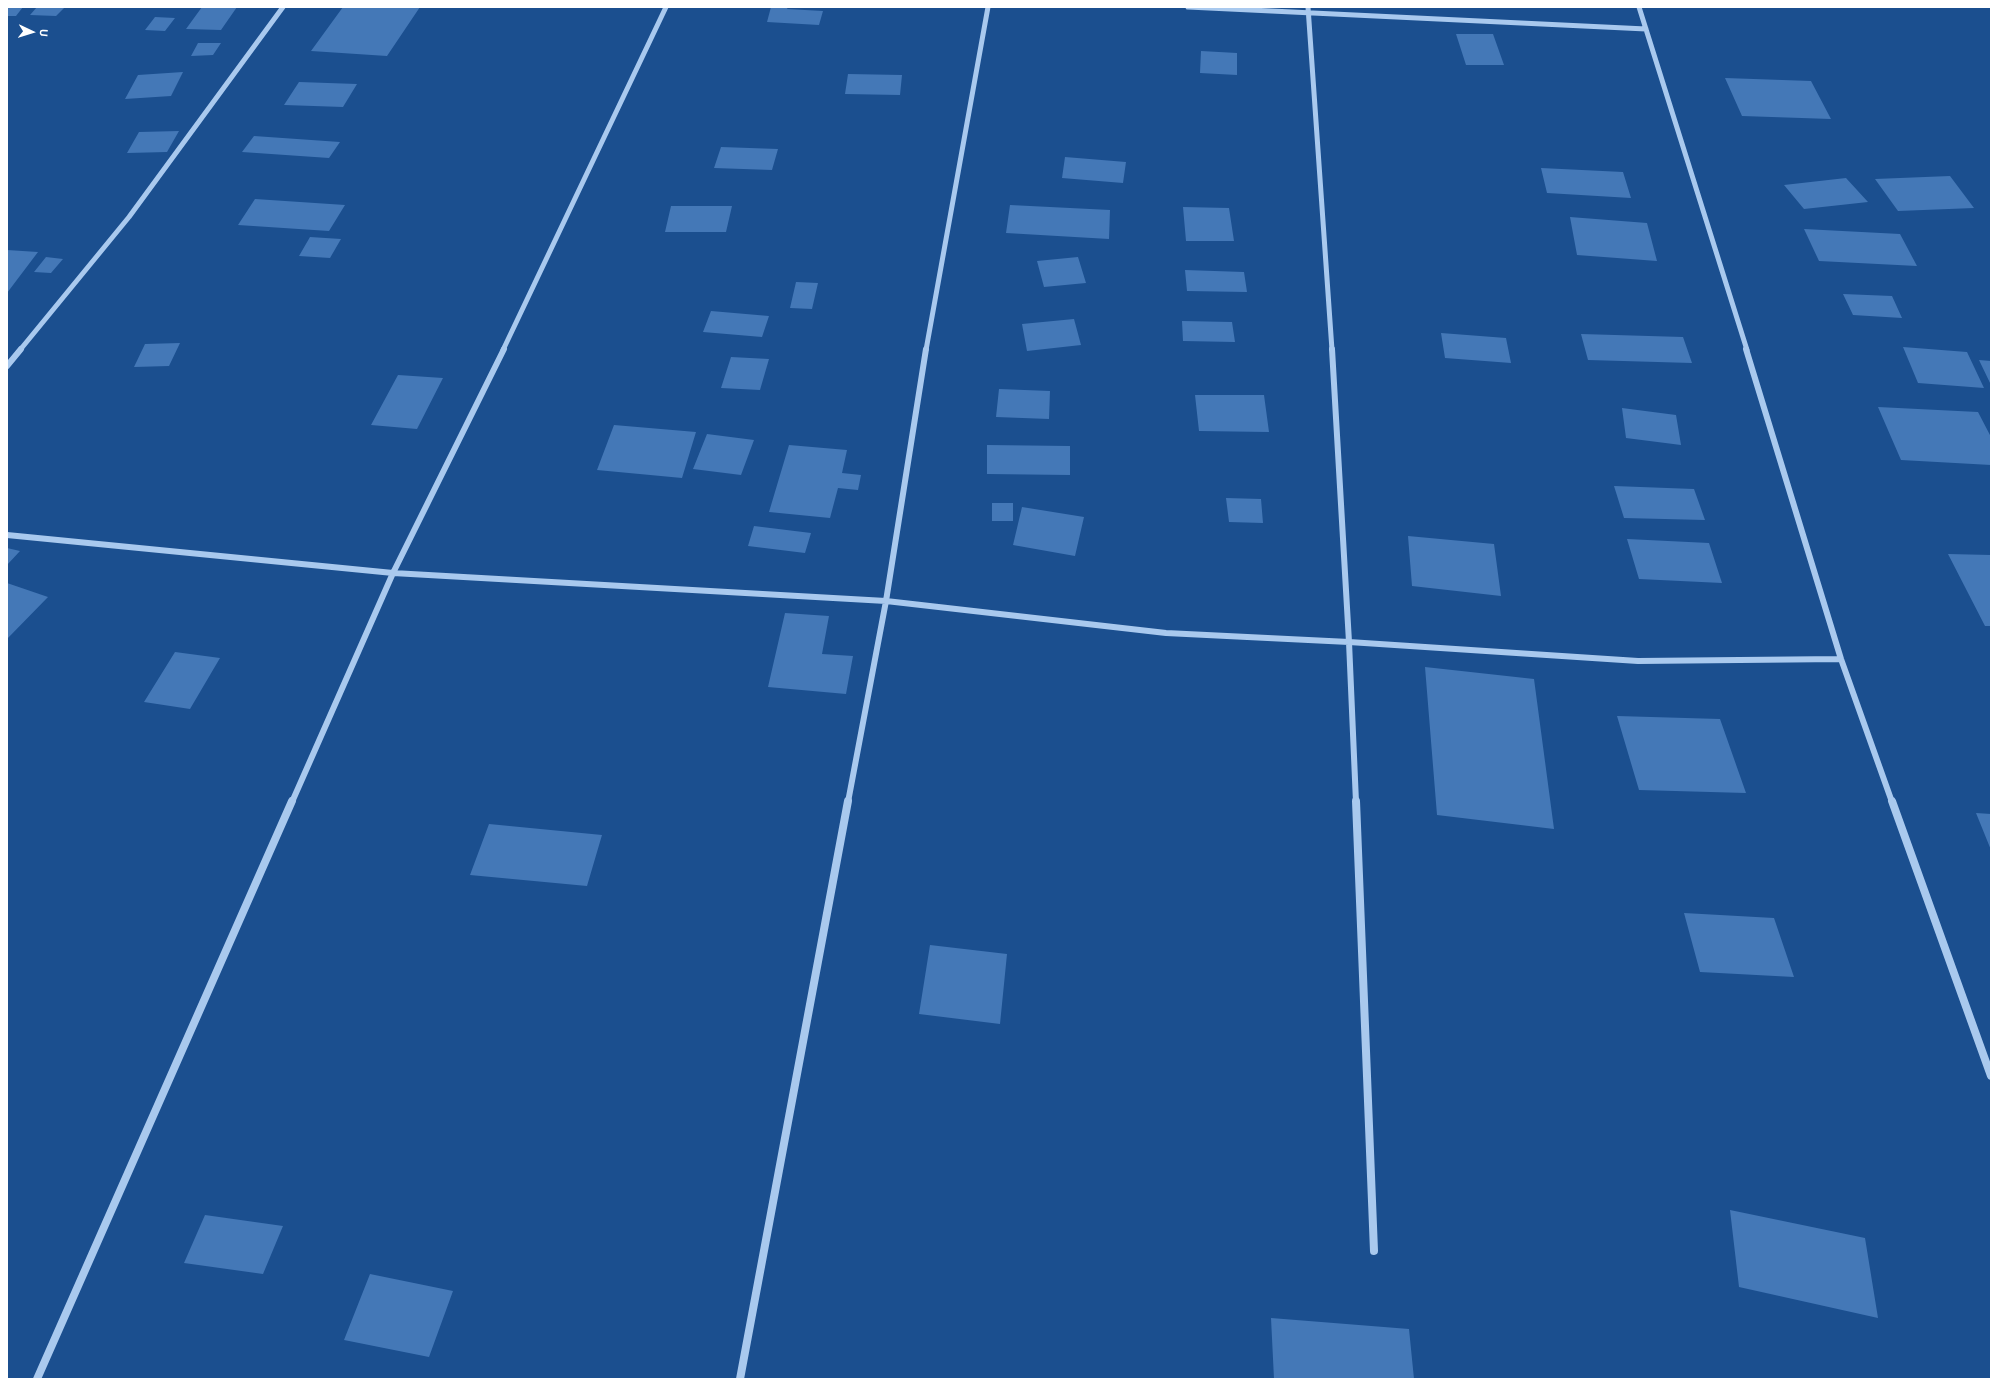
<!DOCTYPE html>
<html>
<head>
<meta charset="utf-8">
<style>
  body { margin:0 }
  #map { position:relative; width:1998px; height:1386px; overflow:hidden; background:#1b4f8f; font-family:Ubuntu,sans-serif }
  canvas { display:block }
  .frame { position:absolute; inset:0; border:8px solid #fff; pointer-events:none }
  .north { position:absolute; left:12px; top:12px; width:40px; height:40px; -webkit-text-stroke:3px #1b4f8f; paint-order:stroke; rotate:94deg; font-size:11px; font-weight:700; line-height:16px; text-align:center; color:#fff }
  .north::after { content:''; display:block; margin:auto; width:14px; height:18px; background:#fff; clip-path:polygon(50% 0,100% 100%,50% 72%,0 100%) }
</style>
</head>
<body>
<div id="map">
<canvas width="1998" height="1386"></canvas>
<div class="frame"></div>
<div class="north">U</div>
</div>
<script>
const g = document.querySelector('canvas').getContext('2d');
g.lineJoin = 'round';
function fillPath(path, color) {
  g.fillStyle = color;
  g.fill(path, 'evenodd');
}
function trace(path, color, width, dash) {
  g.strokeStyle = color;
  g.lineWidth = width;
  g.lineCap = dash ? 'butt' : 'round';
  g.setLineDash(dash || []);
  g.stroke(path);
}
const building = new Path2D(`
  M7,7H23L16,16H7Z
  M37,7H65L56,16L30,15Z
  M202,7H237L221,30L186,29Z
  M343,7H420L387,56L311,51Z
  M771,7H788L787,9L823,11L819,25L767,22Z
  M155,17L175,18L165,31L145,30Z
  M1456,34H1493L1504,65H1466Z
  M198,43H221L213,55L191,56Z
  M1201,51L1237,53V75L1200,73Z
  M183,72L171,96L125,99L138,75Z
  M848,74L902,75L900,95L845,94Z
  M1725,78L1811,81L1831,119L1742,116Z
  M299,82L357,84L343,107L284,105Z
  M179,131L167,152L127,153L139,132Z
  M254,136L340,142L329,158L242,152Z
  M721,147L778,149L772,170L714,168Z
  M1065,157L1126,162L1123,183L1062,178Z
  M1541,168L1623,172L1631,198L1547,193Z
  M1950,176L1974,208L1898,211L1875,179Z
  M1846,178L1868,202L1804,209L1784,185Z
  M255,199L345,205L329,231L238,225Z
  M1010,205L1110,210L1109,239L1006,233Z
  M671,206H732L726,232H665Z
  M1183,207L1229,208L1234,241H1186Z
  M1570,217L1647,223L1657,261L1577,255Z
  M1804,229L1900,234L1917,266L1819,261Z
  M310,237L341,239L330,258L299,256Z
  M7,250L38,252L7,293Z
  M46,257L63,259L51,273L34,272Z
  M1078,257L1086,283L1044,287L1037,261Z
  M1185,270L1244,272L1247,292L1187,291Z
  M796,282L818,283L812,309L790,308Z
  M1843,294L1892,296L1902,318L1853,315Z
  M711,311L769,316L762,337L703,332Z
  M1074,319L1081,345L1027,351L1022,324Z
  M1182,321L1232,322L1235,342L1183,341Z
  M1441,333L1506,338L1511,363L1445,358Z
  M1581,334L1683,337L1692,363L1588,360Z
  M180,343L169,366L134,367L145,344Z
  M1903,347L1967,352L1984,388L1918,383Z
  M731,357L769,359L760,390L721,388Z
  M1979,360L1991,361V385Z
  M398,375L443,378L417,429L371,425Z
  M999,389L1050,391L1049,419L996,417Z
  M1195,395H1264L1269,432L1199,431Z
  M1878,407L1978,412L1991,437V465L1901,460Z
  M1622,408L1676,415L1681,445L1626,438Z
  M614,425L696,432L682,478L597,470Z
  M707,434L754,440L741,475L693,469Z
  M789,445L847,450L842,473L861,475L858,490L838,488L830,518L769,512Z
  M987,445L1070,446V475L987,474Z
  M1614,486L1694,489L1705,520L1624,518Z
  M1226,498L1261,499L1263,523L1229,522Z
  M992,503H1013V521H992Z
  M1022,507L1084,517L1075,556L1013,545Z
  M754,526L811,533L805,553L748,546Z
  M1408,536L1494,544L1501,596L1412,586Z
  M1627,539L1709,543L1722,583L1639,579Z
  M7,548L20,551L7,565Z
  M1948,554L1991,555V626H1985Z
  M7,583L48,597L7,639Z
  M785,613L829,616L822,654L853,656L846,694L768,687Z
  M175,652L220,658L190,709L144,702Z
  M1425,667L1534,679L1554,829L1437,815Z
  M1617,716L1720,719L1746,793L1639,790Z
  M1976,813L1991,814V850Z
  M489,824L602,835L587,886L470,875Z
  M1684,913L1774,918L1794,977L1700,972Z
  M930,945L1007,954L1000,1024L919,1014Z
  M1730,1210L1865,1238L1878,1318L1739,1287Z
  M205,1215L283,1226L263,1274L184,1263Z
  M370,1274L453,1291L429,1357L344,1340Z
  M1271,1318L1409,1329L1414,1379H1274Z`);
const minorFar2 = new Path2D(`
  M1188,7L1646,29
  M1308,7L1332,350
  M1639,7L1747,350
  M20,350L129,217L283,7
  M503,350L666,7
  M926,350L988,7`);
const minorFar1 = new Path2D(`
  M1332,349L1349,642L1356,802
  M1746,349L1841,659L1892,802
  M7,366L21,349
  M7,535L393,573L886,601L1166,633L1349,642L1638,661L1841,659
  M292,802L393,573L504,349
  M848,802L886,601L926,349`);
const minor = new Path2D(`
  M1356,801L1374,1251
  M1892,801L1991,1076
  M37,1379L292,801
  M740,1379L848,801`);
fillPath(building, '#4478b7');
trace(minorFar2, '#a9c9ee', 5);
trace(minorFar1, '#a9c9ee', 6);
trace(minor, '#a9c9ee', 8);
</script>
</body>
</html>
